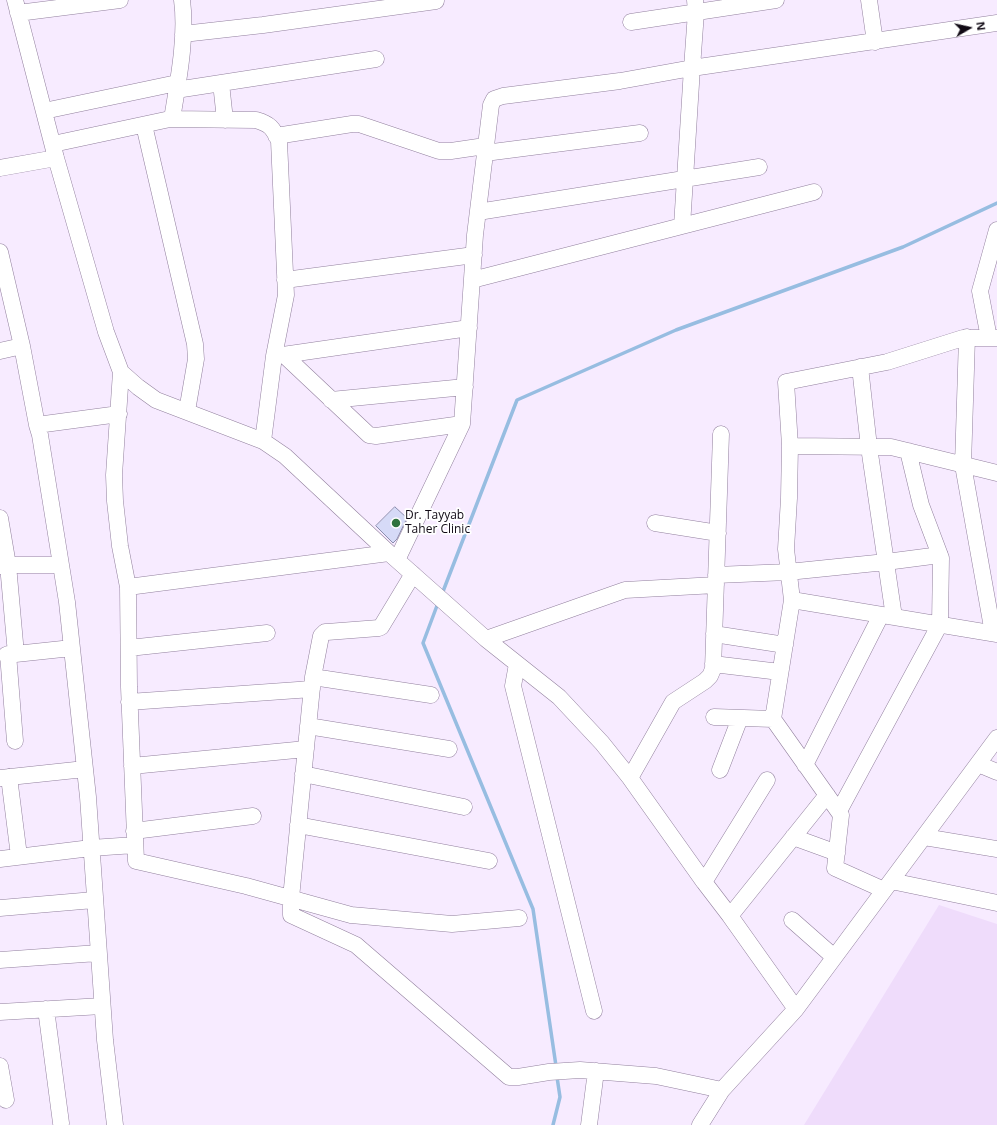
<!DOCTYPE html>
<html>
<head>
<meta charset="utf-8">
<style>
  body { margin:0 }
  #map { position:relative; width:997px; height:1125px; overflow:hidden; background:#f7ebff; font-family:"Open Sans",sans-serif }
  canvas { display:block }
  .north { position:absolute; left:949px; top:8px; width:40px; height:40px; -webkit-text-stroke:3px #fff; paint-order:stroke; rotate:81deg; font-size:11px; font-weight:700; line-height:16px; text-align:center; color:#110a15 }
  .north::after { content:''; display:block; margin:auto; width:14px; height:18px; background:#110a15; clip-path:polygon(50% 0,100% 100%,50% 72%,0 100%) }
</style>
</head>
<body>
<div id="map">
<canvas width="997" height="1125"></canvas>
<div class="north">N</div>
</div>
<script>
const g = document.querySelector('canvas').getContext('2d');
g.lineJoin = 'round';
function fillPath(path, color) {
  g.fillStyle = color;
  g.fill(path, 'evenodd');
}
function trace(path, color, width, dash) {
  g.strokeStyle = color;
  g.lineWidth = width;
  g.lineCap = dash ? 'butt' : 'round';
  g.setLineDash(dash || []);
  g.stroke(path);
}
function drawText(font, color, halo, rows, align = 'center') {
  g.font = font + ' "Open Sans",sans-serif';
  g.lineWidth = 3.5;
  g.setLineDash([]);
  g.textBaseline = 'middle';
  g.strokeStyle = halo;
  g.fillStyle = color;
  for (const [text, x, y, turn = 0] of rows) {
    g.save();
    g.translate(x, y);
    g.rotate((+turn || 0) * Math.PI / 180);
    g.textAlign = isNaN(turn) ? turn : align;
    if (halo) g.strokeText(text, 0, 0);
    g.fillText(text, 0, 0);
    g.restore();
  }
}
const built = new Path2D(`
  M939,905L997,924V1125H804Z`);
const stream = new Path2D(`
  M442,594L517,400L676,330L903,247L997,203
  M438,603L423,643L533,909L556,1066
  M553,1125L560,1097L557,1077`);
const building = new Path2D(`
  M395,507L407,518L397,539L393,543L376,526Z`);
const minor = new Path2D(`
  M15,0L56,158L106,332L121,372L138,387L156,400L263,441L285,456L389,553L486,639L559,697L602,743L630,778L704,882L730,916L796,1009L722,1090L700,1125
  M869,0L875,42
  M18,13L120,0
  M631,22L776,0
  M183,34L263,25L436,1
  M221,83L225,120
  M176,90L376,59
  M44,111L177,83
  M172,119C178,82 187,37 182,0
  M144,125L195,344L196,359L187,411
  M276,136L352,124H359L439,151H451L485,146
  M53,144L170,119L256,120C270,124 273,128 279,141L286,295L274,356L263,441
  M485,153L640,133
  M0,168L56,158
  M478,212L759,167
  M682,226L692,68L997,23
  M0,252L22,346L37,425L40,435L67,602L88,797L105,1040L115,1125
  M285,280L474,255
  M472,280L814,192
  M967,337L963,465L993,633
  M989,338L980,291L997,230
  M0,351L22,346
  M284,355L369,435L376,436L462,424
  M276,356L469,328
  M860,367L869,447L894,617
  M121,372L114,475L115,501L120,546L128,587L129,687L136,861L246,886L351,915L452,924L519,918
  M331,400L465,387
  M37,425L119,414
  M790,446L786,382L887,362L963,338H997
  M0,518L8,565H61
  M655,523L718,533
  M397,560L462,424L475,235L491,105L494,99L503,96L620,81L692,68L696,12L695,0
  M0,566L8,565L16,654
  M413,574L381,627L379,628L327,632H325L321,636L313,677L291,898V915L356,945L509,1077H518L549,1072L580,1070L656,1076L722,1090
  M716,575L788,572L886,562L940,555
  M128,587L389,553
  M792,600L786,549L789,498L790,446L891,447L997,473
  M714,634L785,645
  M486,639L625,590L716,585
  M129,648L267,633
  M8,654L15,741
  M6,655L72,648
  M517,664L513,686L594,1011
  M713,664L780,672
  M313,677L431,695
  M129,702L312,689
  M714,717L773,719
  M308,726L449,749
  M978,764L997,772
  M805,765L881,615
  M132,766L306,749
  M720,770L740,718
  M303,774L464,807
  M9,777L19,856
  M0,778L85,769
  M630,778L673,702L705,681L710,676L713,669L721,434
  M839,811L940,624L941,558L921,505L908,451
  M298,825L489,861
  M134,831L253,816
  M793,837L837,853
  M924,837L997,849
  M0,859L91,848L135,845
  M891,881L997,903
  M704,882L767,780
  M884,890L835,868L841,815L773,719L792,600L997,634
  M0,908L94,900
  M730,916L827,795
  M792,920L834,957
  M0,960L98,953
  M46,1009L61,1123
  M796,1009L997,738
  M0,1012L102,1006
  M0,1066L6,1100
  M589,1125L596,1071`);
const markers = [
  [396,523,5,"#2f733e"]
];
const poiNames = [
  ["Dr. Tayyab",405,516],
  ["Taher Clinic",405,530]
];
fillPath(built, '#efdcfb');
trace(stream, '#97bde1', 3.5);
fillPath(building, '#d6daf7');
trace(building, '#8a8dad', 1);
trace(minor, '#92809e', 17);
trace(minor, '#fff', 16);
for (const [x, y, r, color] of markers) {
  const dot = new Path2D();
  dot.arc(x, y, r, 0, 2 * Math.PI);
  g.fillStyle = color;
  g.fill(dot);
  trace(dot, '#fff', 1.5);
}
drawText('12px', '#110a15', '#fff', poiNames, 'left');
</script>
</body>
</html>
